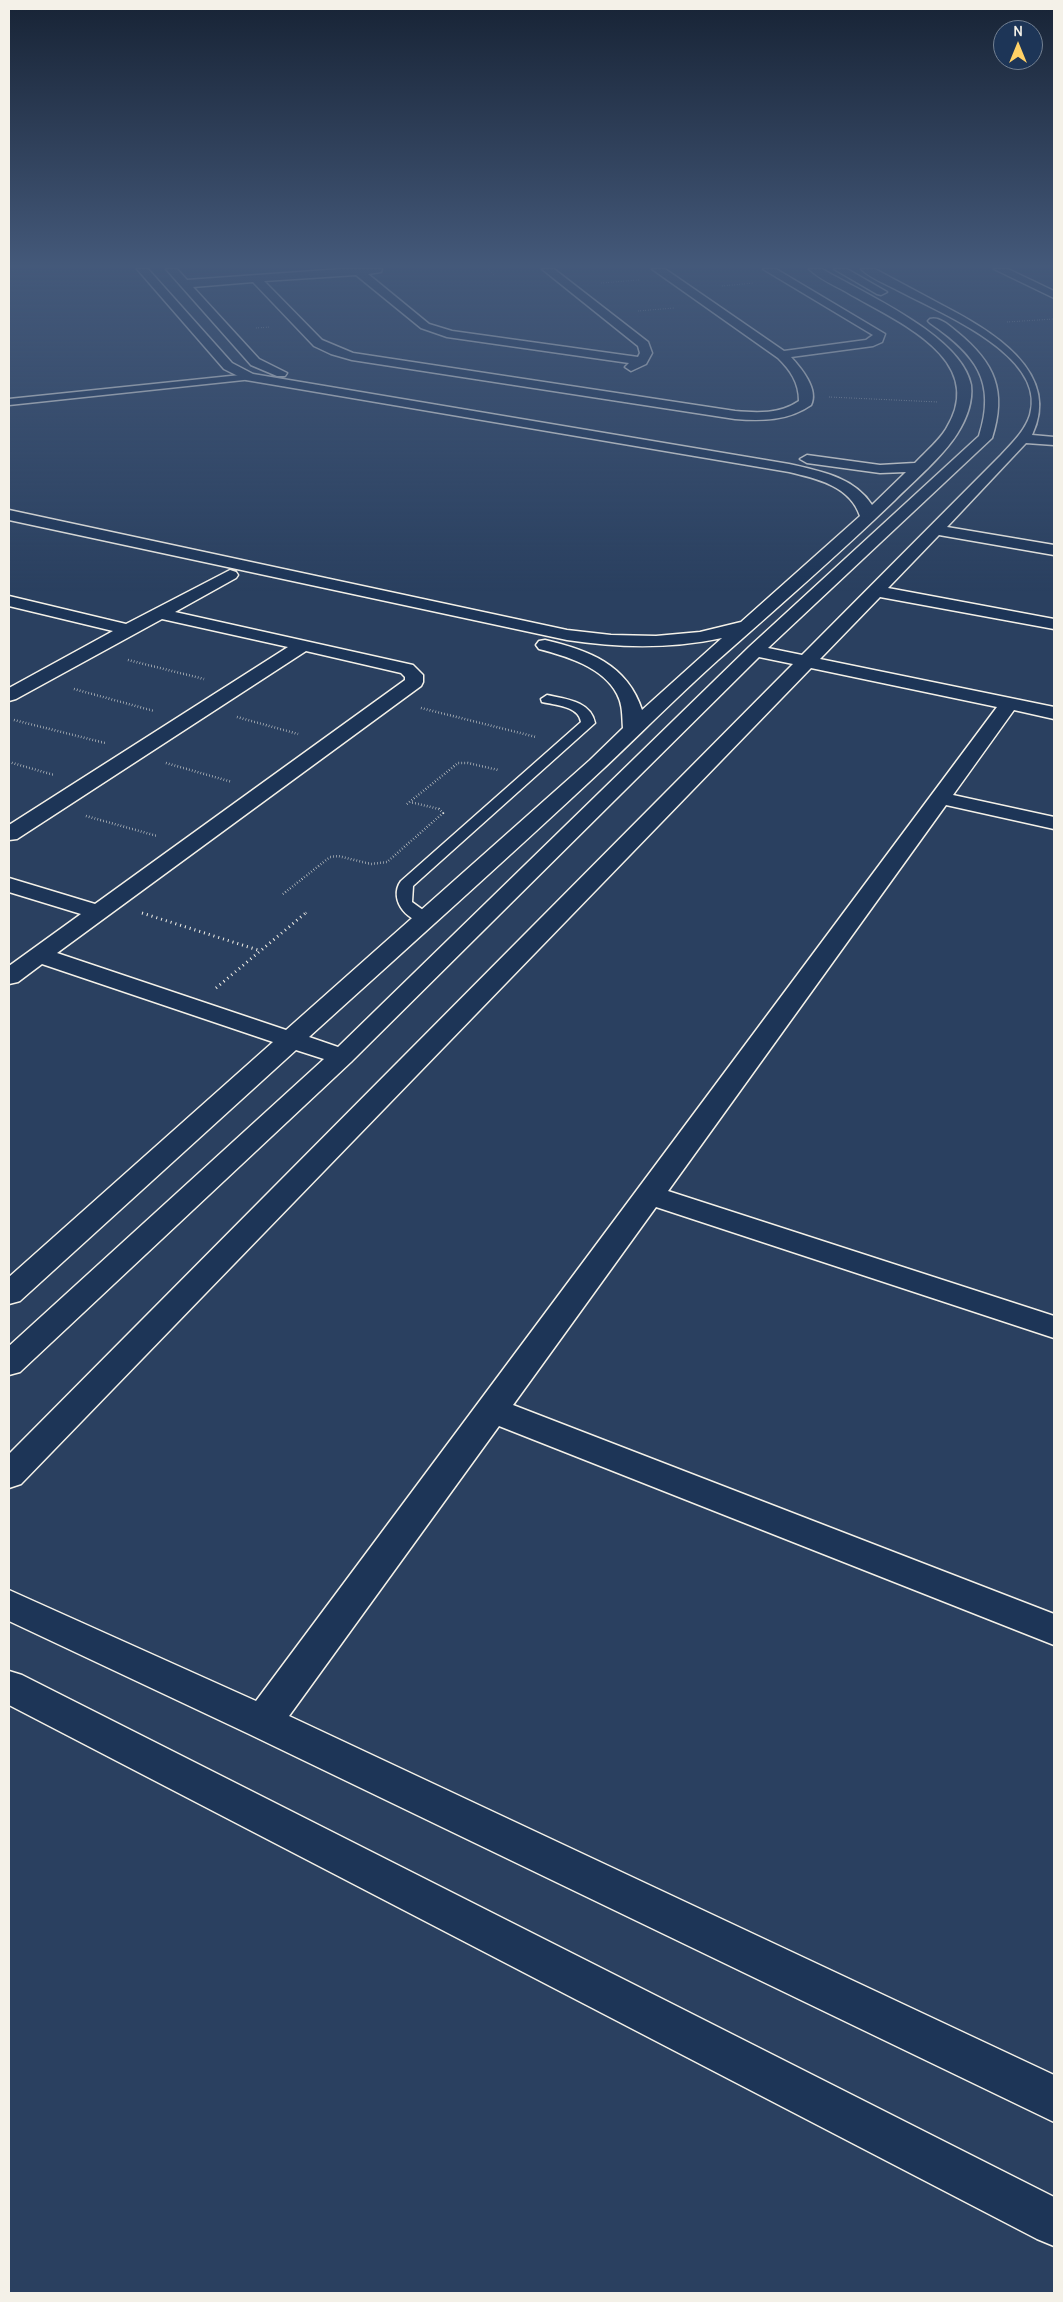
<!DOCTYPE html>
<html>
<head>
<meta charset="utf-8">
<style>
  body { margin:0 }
  #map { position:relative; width:1063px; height:2302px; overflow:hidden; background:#2a4060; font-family:Delius,sans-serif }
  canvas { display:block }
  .frame { position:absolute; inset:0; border:10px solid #f4f1e8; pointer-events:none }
  .north { position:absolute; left:993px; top:20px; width:50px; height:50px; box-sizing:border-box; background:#1d3557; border:1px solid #738091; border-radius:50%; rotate:0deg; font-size:14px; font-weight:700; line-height:20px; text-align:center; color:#f4f1e8 }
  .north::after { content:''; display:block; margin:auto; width:18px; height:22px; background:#ffd166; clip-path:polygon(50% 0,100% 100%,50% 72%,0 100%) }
</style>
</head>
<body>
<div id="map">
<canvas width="1063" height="2302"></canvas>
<div class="frame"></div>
<div class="north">N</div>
</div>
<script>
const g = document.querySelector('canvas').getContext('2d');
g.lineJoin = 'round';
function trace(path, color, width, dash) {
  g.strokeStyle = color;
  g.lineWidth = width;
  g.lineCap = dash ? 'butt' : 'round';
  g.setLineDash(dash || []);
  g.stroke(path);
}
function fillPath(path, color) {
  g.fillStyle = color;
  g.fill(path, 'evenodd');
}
const pathFar2 = new Path2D(`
  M488,269L494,275
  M601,283L639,280
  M722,286L754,283
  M638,311L674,308
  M1007,322L1054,319
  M256,328L270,327
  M829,397L938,402`);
const pathFar1 = new Path2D(`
  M128,660L204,679
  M74,689L154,711
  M421,708L536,737
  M237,717L298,734
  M14,720L105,743
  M9,762L54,775
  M166,763L232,782
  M407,804L458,763H468L498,770
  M86,816L157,836
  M283,894L330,857L338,856L371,864L387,862L443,813L439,809L410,802
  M306,913L308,911`);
const path = new Path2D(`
  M142,913L261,951
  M216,988L308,911`);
const service = new Path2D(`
  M250,374L254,377L253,379L9,405V399Z
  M547,695C565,699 591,701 595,723L413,886L412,902L434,918L432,921C410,927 387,900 401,881L581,722C579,706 555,705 542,702L541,699Z`);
const minor = new Path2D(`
  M137,269H148L232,363L253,374L789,464C820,471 854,477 872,505L906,472L880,473L807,463L800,459L807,455L880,465L915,463C925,452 938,442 946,429C990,359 896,321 848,293C836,286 819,279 809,269H822C863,293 962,336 971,385C973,402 966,420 957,434C943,456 914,481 895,500C838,555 778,607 718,660C679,695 641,733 603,769C506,860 407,948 309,1037L338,1047L749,647L979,436C997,381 975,354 930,323L928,321L930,319C939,316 950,326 957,332C995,363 1007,391 992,438L768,648L802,655L1001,455C1012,443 1025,431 1030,415C1048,355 938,312 897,290C886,284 870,278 861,269H875C897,281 920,293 942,305C988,329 1063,371 1032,435L1054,437V445L1026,443L947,527L1054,545V555L939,535L888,588L1054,619V629L880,597L820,659L1054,707V719L1014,710L953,795L1054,817V829L946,805L668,1191L1054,1316V1338L656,1207L513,1405L1054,1614V1645L499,1426L289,1716L1054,2075V2122L249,1734L9,1621V1590L256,1701L997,707L811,668L21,1484L9,1488V1454L793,664L759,657L351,1062L20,1372L9,1375V1346L324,1059L296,1050L20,1301L9,1304V1277L273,1042L42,964L18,982L9,984V966L81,914L9,892V878L95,904L405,680V677L401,673L306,651L17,839L9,840V825L288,647L162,619L16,699L9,701V688L113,631L9,606V596L126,624L230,570L236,572L238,575L236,578L175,612L413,665L423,675V682L421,686L57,953L286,1030L590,760L623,728C622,716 623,705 617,694C603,667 566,656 539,649L536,645L539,641L545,640C588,650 627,664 642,710L722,638C670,649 619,648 567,640L9,520V510L567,630L611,635L656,636L700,632L741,622L860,516C850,486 818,479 789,472L246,380L224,369Z
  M166,269H177L187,280L342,269H382L381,272L368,274L429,324L452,331L638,357L640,353L638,346L542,269H554L648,342L652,353L646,364L631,371L625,367L629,363L447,337L421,328L356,275L264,281L322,340L353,353L735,411C758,413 780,414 799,401C799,382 790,370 778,358L652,269H665L784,351L866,340L873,335L763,269H776L885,334L882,342L873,346L791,357C801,368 819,389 811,405C788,421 762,421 735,419L352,360L331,354L314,346L253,282L193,287L259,359L287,373L285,376H277L251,365Z
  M834,269H847L887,292L881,295L877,294Z
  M994,269H1008L1054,291V298Z
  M9,1671L22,1675L1054,2197V2246L1037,2239L9,1705Z`);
trace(service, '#f4f1e8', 3);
trace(minor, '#f4f1e8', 3);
trace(pathFar2, '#f4f1e8', 1, [0.5, 2]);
trace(pathFar1, '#f4f1e8', 2.5, [0.5, 2.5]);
trace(path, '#f4f1e8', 3, [1, 4]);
fillPath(service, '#1d3557');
fillPath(minor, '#1d3557');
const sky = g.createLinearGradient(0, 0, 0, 592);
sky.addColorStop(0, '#172335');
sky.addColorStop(0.45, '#44597a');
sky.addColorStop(1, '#44597a00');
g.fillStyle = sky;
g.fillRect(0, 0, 1063, 592);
</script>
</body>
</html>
